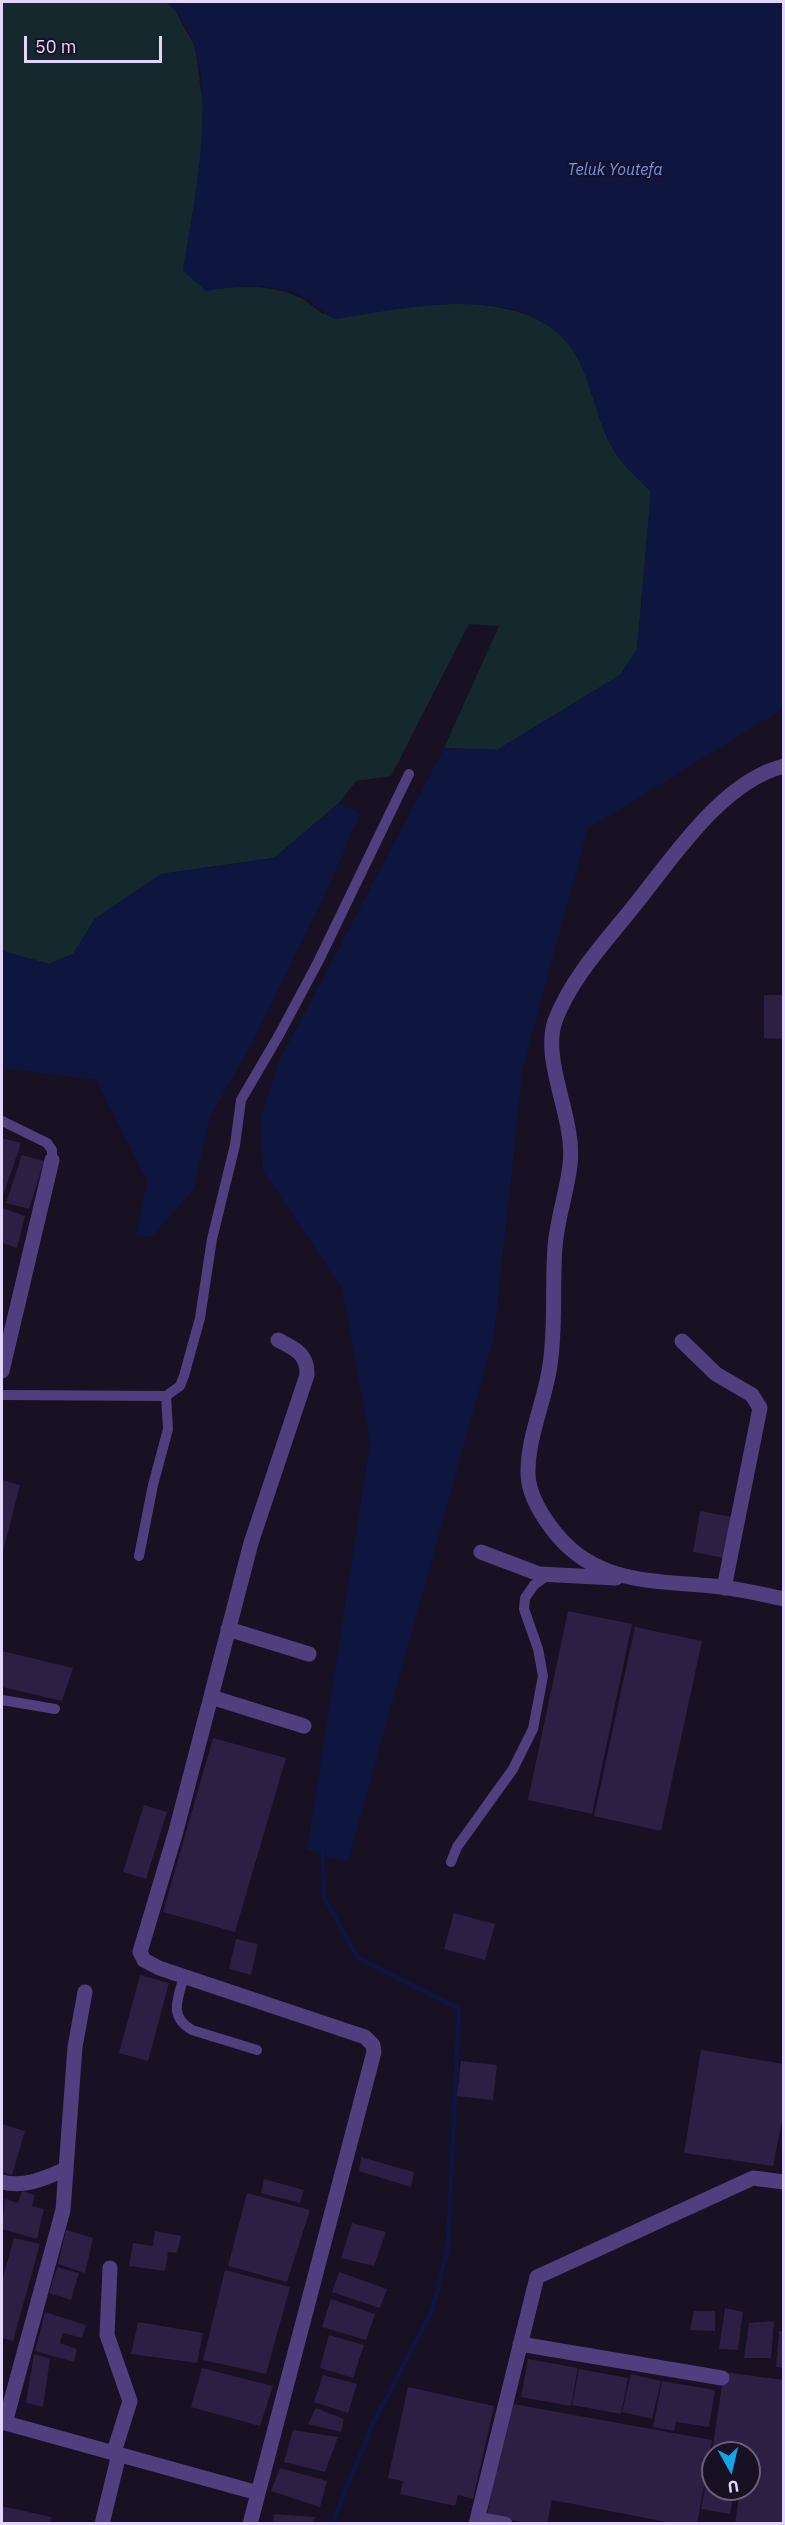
<!DOCTYPE html>
<html>
<head>
<meta charset="utf-8">
<style>
  body { margin:0 }
  #map { position:relative; width:785px; height:2525px; overflow:hidden; background:#181023; font-family:"IBM Plex Sans",sans-serif }
  canvas { display:block }
  .frame { position:absolute; inset:0; border:3px solid #e3d6fc; pointer-events:none }
  .north { position:absolute; left:701px; top:2441px; width:60px; height:60px; box-sizing:border-box; background:#181023; border:2px solid #695f7a; border-radius:50%; rotate:172deg; font-size:16px; font-weight:700; line-height:24px; text-align:center; color:#e3d6fc }
  .north::after { content:''; display:block; margin:auto; width:21px; height:27px; background:#13a5ea; clip-path:polygon(50% 0,100% 100%,50% 72%,0 100%) }
  .scale { position:absolute; left:24px; top:36px; width:138px; height:27px; box-sizing:border-box; border:3px solid #e3d6fc; border-top:0; padding-left:8px; font-size:18px; line-height:21px; white-space:nowrap; color:#e3d6fc; -webkit-text-stroke:4px #181023; paint-order:stroke }
</style>
</head>
<body>
<div id="map">
<canvas width="785" height="2525"></canvas>
<div class="frame"></div>
<div class="north">U</div>
<div class="scale">50 m</div>
</div>
<script>
const g = document.querySelector('canvas').getContext('2d');
g.lineJoin = 'round';
function fillPath(path, color) {
  g.fillStyle = color;
  g.fill(path, 'evenodd');
}
function trace(path, color, width, dash) {
  g.strokeStyle = color;
  g.lineWidth = width;
  g.lineCap = dash ? 'butt' : 'round';
  g.setLineDash(dash || []);
  g.stroke(path);
}
function drawText(font, color, halo, rows, align = 'center') {
  g.font = font + ' "IBM Plex Sans",sans-serif';
  g.lineWidth = 4.5;
  g.setLineDash([]);
  g.textBaseline = 'middle';
  g.strokeStyle = halo;
  g.fillStyle = color;
  for (const [text, x, y, turn = 0] of rows) {
    g.save();
    g.translate(x, y);
    g.rotate((+turn || 0) * Math.PI / 180);
    g.textAlign = isNaN(turn) ? turn : align;
    if (halo) g.strokeText(text, 0, 0);
    g.fillText(text, 0, 0);
    g.restore();
  }
}
const green = new Path2D(`
  M2,2H166L174,8L195,47L203,105L205,290C247,285 291,282 322,314C397,308 539,276 580,362C594,392 598,427 617,455C626,469 640,480 651,492L637,650L620,675L497,750L444,748L499,626L469,624L391,776L356,781L339,803L274,858L161,874L95,919L73,954L49,964L2,951Z`);
const water = new Path2D(`
  M166,2H783V709L588,829L523,1068L494,1337L348,1862L307,1850L370,1443L342,1289L263,1171L260,1118L278,1063L444,748L497,750L620,675L637,650L651,492C640,480 626,469 617,455C598,427 594,391 579,361C537,276 409,308 335,319C321,313 313,302 300,295C272,283 235,286 206,291L183,271C193,201 230,52 166,2Z
  M339,803L361,813L325,895L250,1047L210,1117L194,1189L153,1236L136,1237L147,1181L96,1080L2,1068V951L49,964L73,954L95,919L161,874L274,858Z`);
const stream = new Path2D(`
  M323,1850L324,1897L357,1957L459,2009L448,2246L433,2308L371,2428L332,2524`);
const building = new Path2D(`
  M764,995H784V1039L764,1038Z
  M2,1138L21,1143L2,1199Z
  M22,1155L44,1161L29,1209L6,1203Z
  M2,1208L25,1216L17,1248L2,1243Z
  M2,1480L20,1485L2,1555Z
  M700,1511L732,1517L724,1558L693,1552Z
  M568,1611L632,1624L592,1814L528,1800Z
  M635,1627L702,1641L661,1831L594,1816Z
  M2,1651L73,1668L62,1701L2,1687Z
  M213,1738L286,1758L235,1932L163,1912Z
  M144,1805L167,1812L146,1879L123,1872Z
  M454,1913L495,1924L485,1960L444,1949Z
  M236,1939L258,1944L251,1975L229,1969Z
  M140,1975L169,1983L148,2061L119,2053Z
  M701,2050L784,2064V2111L773,2166L684,2153Z
  M461,2061L497,2065L493,2100L457,2096Z
  M2,2124L25,2131L12,2175L2,2172Z
  M361,2157L414,2172L411,2187L359,2171Z
  M264,2179L304,2190L300,2203L261,2193Z
  M22,2191L35,2195L32,2206L44,2209L37,2239L2,2229L5,2199L18,2203Z
  M247,2193L310,2210L287,2282L228,2266Z
  M352,2223L386,2232L374,2266L341,2258Z
  M66,2230L93,2238L85,2273L58,2264Z
  M155,2231L181,2236L177,2253L168,2252L165,2271L129,2266L133,2243L153,2246Z
  M14,2238L40,2244L13,2341L2,2338V2281Z
  M57,2267L79,2273L71,2300L49,2293Z
  M225,2270L290,2287L266,2374L203,2360Z
  M339,2272L387,2289L380,2308L332,2292Z
  M331,2299L375,2314L366,2340L322,2327Z
  M725,2308L743,2312L738,2350L719,2349Z
  M694,2311H715V2331L690,2330Z
  M45,2312L86,2325L82,2338L63,2333L60,2343L77,2349L74,2362L35,2351Z
  M774,2321L771,2358H744L749,2323Z
  M138,2322L203,2333L197,2363L131,2354Z
  M779,2331L784,2332V2368L776,2367Z
  M329,2335L364,2345L353,2378L320,2368Z
  M34,2354L50,2359L43,2407L26,2403Z
  M528,2359L578,2368L571,2406L521,2397Z
  M202,2368L273,2386L260,2426L191,2407Z
  M579,2369L628,2378L621,2414L572,2405Z
  M724,2372L784,2380V2524H735L740,2489H749V2472L762,2474L749,2471V2453H713V2465H710Z
  M631,2374L661,2381L652,2419L622,2412Z
  M323,2375L357,2384L348,2413L314,2402Z
  M662,2381L715,2390L709,2427L676,2422L674,2431L653,2427Z
  M408,2387L494,2406L473,2499L458,2495L455,2506L400,2494L403,2481L388,2478Z
  M508,2403L712,2440L697,2524H677L552,2500L547,2524H531L487,2515Z
  M316,2408L344,2419L341,2432L308,2424Z
  M293,2430L338,2437L325,2472L284,2462Z
  M709,2467L713,2468V2489H734L730,2514L701,2509Z
  M280,2468L327,2481L320,2507L271,2491Z
  M2,2506L51,2517L50,2524H2Z
  M274,2514L315,2517L313,2524H273Z`);
const lane = new Path2D(`
  M2,1121L47,1143L52,1150V1160
  M2,1395L166,1396L180,1386L184,1376L200,1318L212,1239L235,1145L241,1100L279,1035L318,962L409,774
  M139,1556L153,1485L168,1429L166,1396
  M2,1700L55,1709
  M451,1862L457,1847L513,1769L533,1729L543,1676L538,1649L524,1609L525,1598L534,1585L548,1575
  M184,1976C178,1999 168,2016 192,2030L257,2050`);
const street = new Path2D(`
  M784,766C722,781 672,859 634,906C606,941 571,978 555,1021C541,1062 576,1119 570,1165C567,1192 557,1219 555,1247C552,1286 556,1327 550,1365C545,1401 527,1438 528,1475C529,1494 539,1511 550,1526C591,1584 649,1580 712,1586C736,1588 760,1594 784,1599
  M682,1341L716,1374L752,1395L760,1408L724,1588
  M2,1371L52,1160
  M481,1552L539,1574L616,1578
  M228,1629L309,1654
  M211,1697L304,1726
  M2,2182C25,2188 45,2178 66,2169
  M110,2268L107,2335L130,2401L114,2452
  M520,2344L722,2378
  M2,2422L258,2493
  M5,2423L63,2210L75,2047L85,1992
  M478,2519L505,2524
  M102,2524L119,2454
  M250,2524L374,2052L373,2045L365,2037L159,1968L144,1960L140,1952L176,1831L251,1543L307,1375C308,1354 294,1348 278,1340
  M476,2524L537,2277L753,2178L784,2182`);
const waterNames = [
  ["Teluk Youtefa",615,170]
];
fillPath(green, '#14282d');
fillPath(water, '#0e153e');
trace(stream, '#0e153e', 5);
fillPath(building, '#2d1e43');
trace(lane, '#503f7e', 10);
trace(street, '#503f7e', 15);
drawText('italic 16px', '#6c96f3', '#181023', waterNames);
</script>
</body>
</html>
